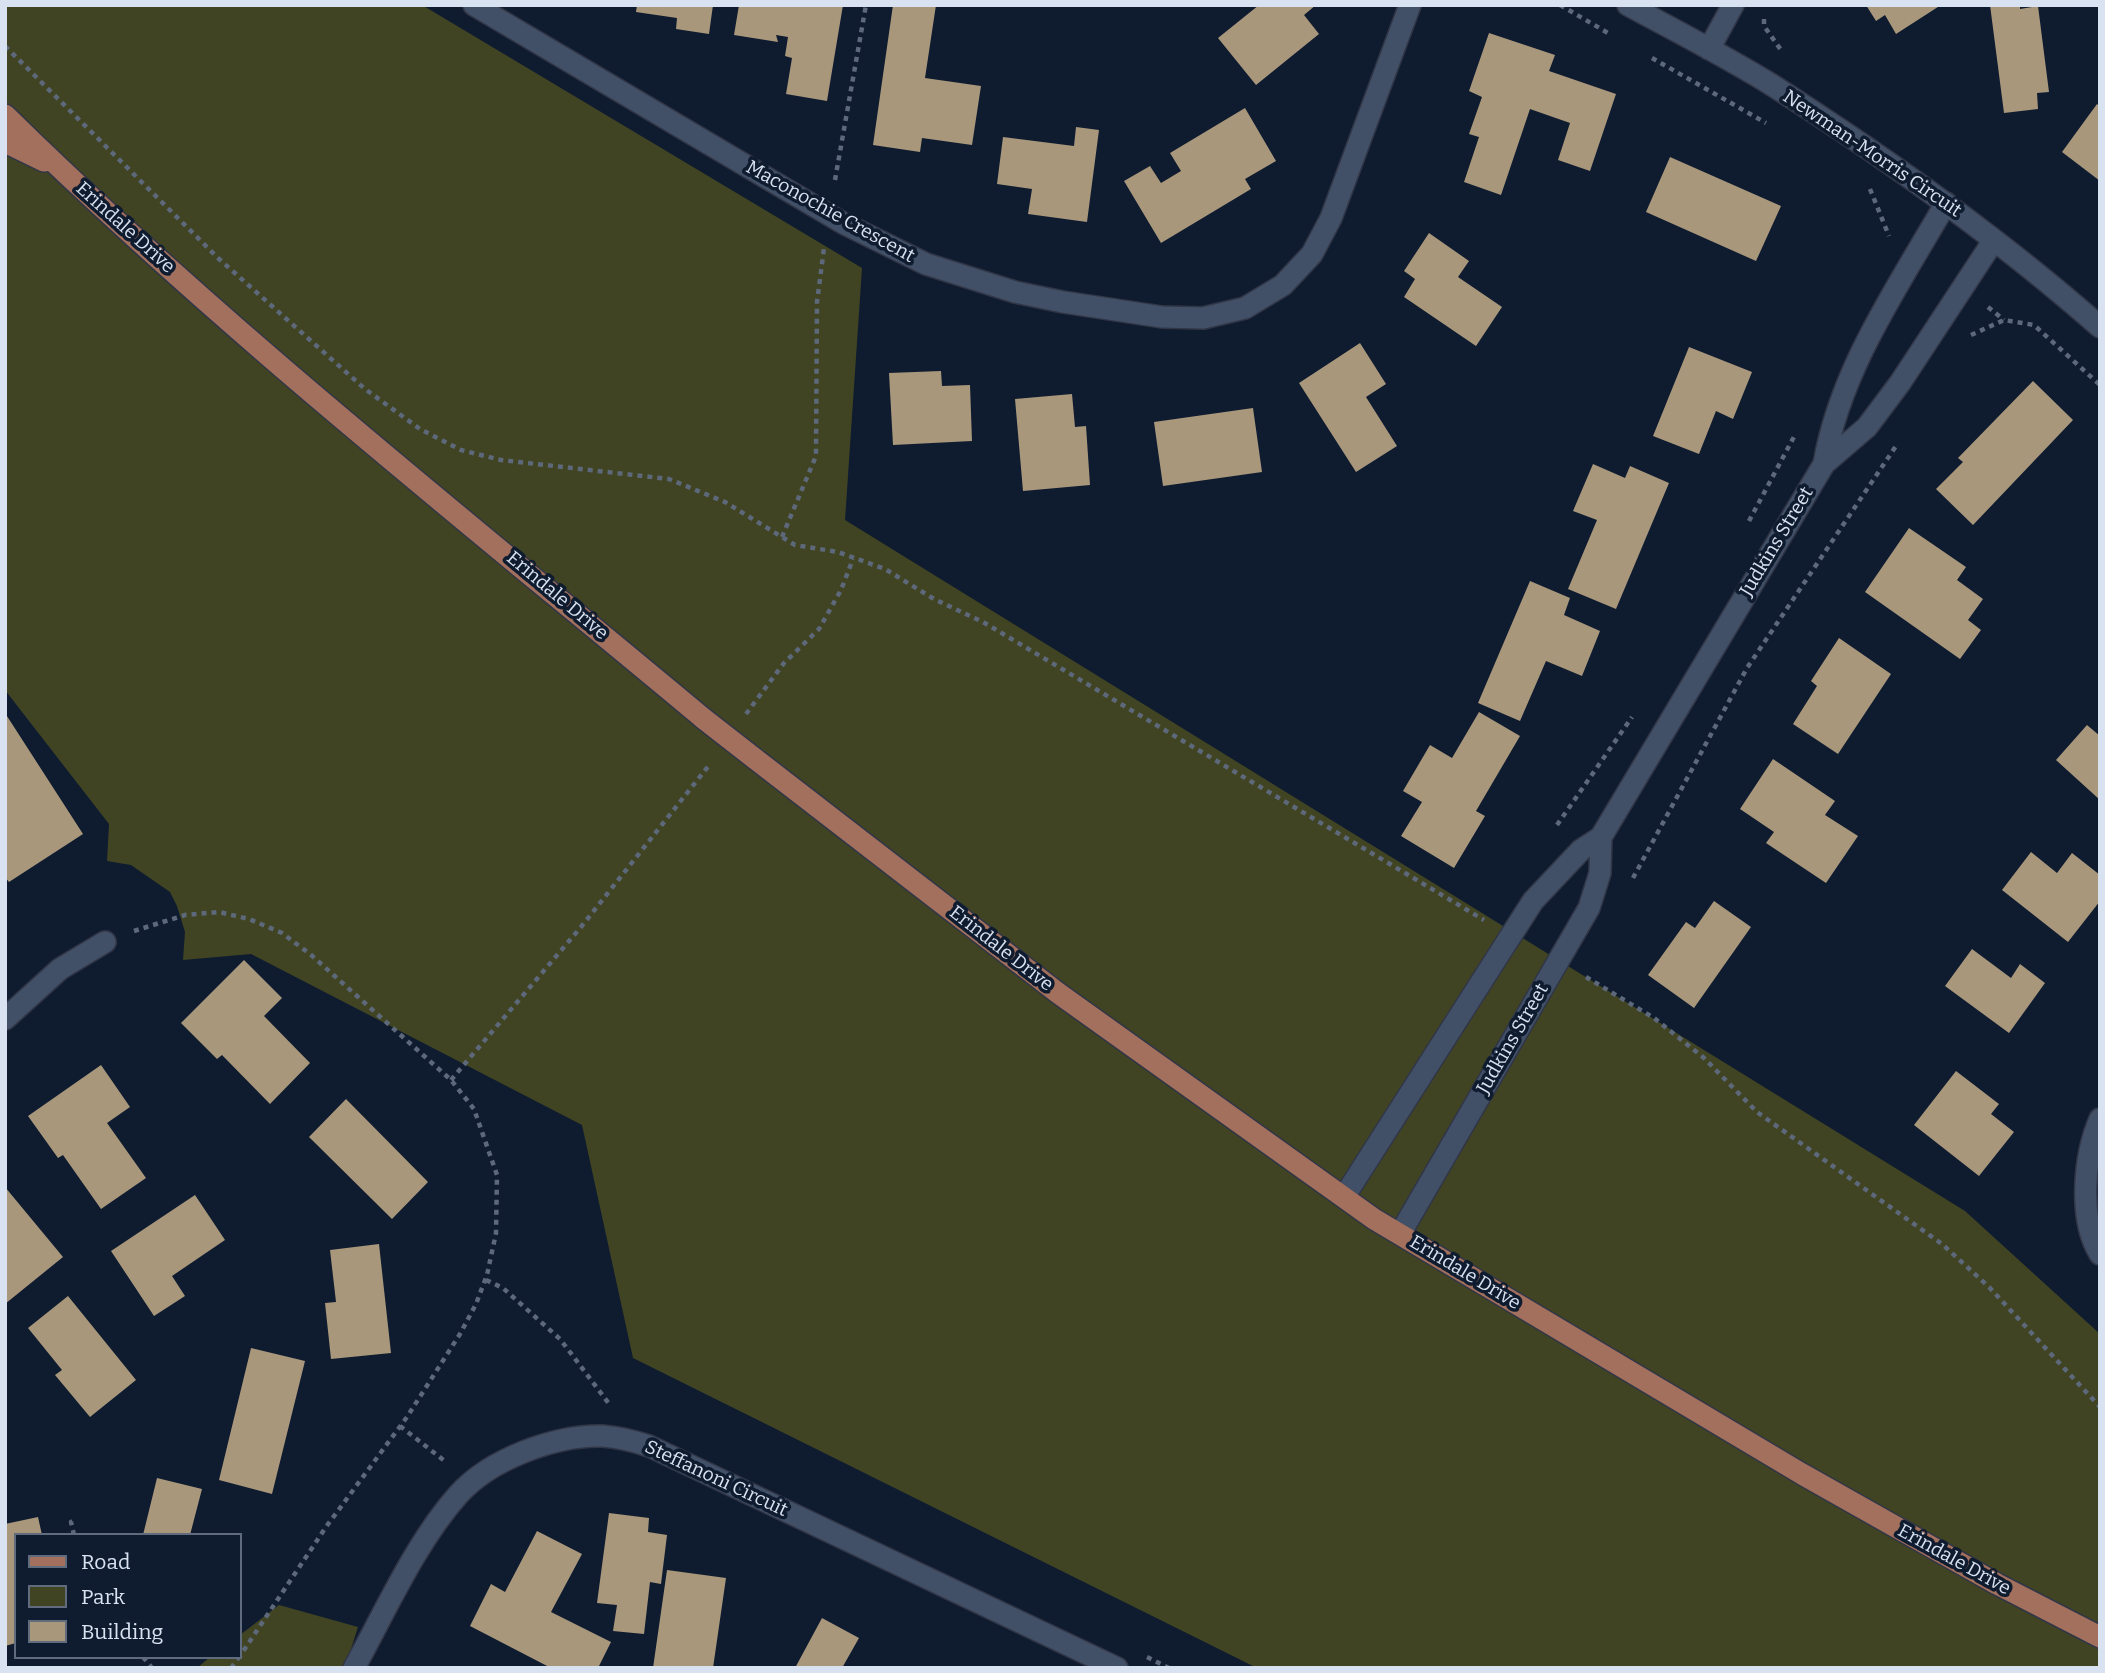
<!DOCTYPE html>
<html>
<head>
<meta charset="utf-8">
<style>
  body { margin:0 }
  #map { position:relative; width:2105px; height:1673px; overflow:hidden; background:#0f1c30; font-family:Bitter,serif }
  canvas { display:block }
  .frame { position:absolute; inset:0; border:7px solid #d9e2f0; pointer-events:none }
  .legend { position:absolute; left:14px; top:1533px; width:228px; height:126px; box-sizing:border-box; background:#0f1c30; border:2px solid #606b7d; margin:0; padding:9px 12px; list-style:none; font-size:21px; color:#d9e2f0 }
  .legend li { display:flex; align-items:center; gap:14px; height:35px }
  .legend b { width:35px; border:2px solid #606b7d }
</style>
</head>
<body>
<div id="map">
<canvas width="2105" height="1673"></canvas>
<div class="frame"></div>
<ul class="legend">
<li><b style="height:9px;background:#a3705d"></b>Road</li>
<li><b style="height:19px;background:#414422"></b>Park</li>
<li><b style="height:19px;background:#a9977c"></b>Building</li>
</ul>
</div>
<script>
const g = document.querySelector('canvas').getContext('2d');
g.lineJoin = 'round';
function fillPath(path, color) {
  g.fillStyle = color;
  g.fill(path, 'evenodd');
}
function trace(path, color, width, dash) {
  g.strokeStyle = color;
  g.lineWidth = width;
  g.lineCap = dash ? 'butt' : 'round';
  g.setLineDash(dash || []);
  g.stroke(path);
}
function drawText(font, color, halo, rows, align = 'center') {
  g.font = font + ' Bitter,serif';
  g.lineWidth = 7;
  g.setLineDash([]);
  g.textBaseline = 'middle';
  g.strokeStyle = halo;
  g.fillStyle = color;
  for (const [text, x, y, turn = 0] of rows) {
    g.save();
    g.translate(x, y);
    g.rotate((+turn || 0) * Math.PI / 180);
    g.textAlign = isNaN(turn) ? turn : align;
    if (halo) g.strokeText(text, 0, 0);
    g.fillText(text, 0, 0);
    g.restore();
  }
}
const green = new Path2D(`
  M5,5H422L862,268L845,520L1965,1211L2100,1334V1668H1257L633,1358L582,1125L251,954L183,960L185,932L177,906L170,892L131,865L107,861L109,824L5,690Z
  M279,1605L358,1627L345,1668H197L210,1657H240V1635Z`);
const building = new Path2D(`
  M637,5H713L709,34L676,29L677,18L636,12Z
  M739,5H843L827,101L786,94L792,58L785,56L788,37L776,35L778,42L734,35Z
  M893,5H936L925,78L981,86L972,145L922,138L920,152L873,145Z
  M1259,5H1316L1304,15L1319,34L1256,85L1218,38Z
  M1866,5H1941L1896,34L1885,15L1876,21Z
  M1990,5H2020V9L2038,6L2049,92L2037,93L2038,109L2004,113Z
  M1489,33L1555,55L1549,71L1616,94L1590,171L1558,160L1570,123L1530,109L1501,195L1464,182L1479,137L1469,134L1482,97L1469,91Z
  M2097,104L2100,107V181L2062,152Z
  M1245,108L1276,161L1245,179L1251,189L1161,243L1124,181L1150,166L1161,183L1181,171L1170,153Z
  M1076,127L1099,130L1087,222L1028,214L1032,189L997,184L1003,137L1074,146Z
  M1670,157L1781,206L1756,261L1646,212Z
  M1429,233L1469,261L1458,277L1502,307L1476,346L1404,297L1415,279L1404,271Z
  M1360,343L1386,384L1366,397L1397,446L1356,472L1299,383Z
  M1689,347L1752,372L1733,419L1716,411L1699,454L1653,436Z
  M941,371L942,386L970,385L972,441L893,445L889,373Z
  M2033,381L2073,420L1973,525L1936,489L1963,462L1958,458Z
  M1072,394L1075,427L1086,426L1090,485L1023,491L1015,399Z
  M1253,408L1262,472L1163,486L1154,422Z
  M1593,464L1625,478L1630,466L1669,483L1616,609L1568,589L1597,520L1573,511Z
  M1909,528L1966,567L1957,580L1983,599L1968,620L1981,630L1960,659L1865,592Z
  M1530,581L1570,598L1564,615L1600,631L1582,676L1546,661L1520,721L1478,703Z
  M1839,638L1891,674L1838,754L1793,724L1817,686L1811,681Z
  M1479,712L1520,736L1476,811L1485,816L1454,868L1401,836L1422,802L1403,791L1430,745L1452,758Z
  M5,713L83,834L9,882L5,877Z
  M2087,725L2100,736V800L2056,760Z
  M1773,759L1835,801L1825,815L1858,836L1826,883L1766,843L1774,832L1740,809Z
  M2031,852L2057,873L2072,853L2100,875V901L2068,942L2002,890Z
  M1714,901L1751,927L1694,1008L1648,975L1686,922L1695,928Z
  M1972,949L2011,978L2020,964L2045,983L2009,1033L1945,986Z
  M244,960L282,998L264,1016L310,1063L270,1104L222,1055L217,1059L181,1023Z
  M101,1065L130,1107L107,1123L146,1178L101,1209L63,1155L58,1158L28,1116Z
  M1956,1071L1999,1104L1991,1114L2014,1132L1979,1176L1914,1125Z
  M346,1099L428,1182L392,1219L309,1137Z
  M5,1187L63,1257L5,1304Z
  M195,1195L225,1240L172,1276L185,1296L154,1316L111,1251Z
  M379,1244L391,1353L331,1359L325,1303L336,1302L330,1250Z
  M68,1296L136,1380L90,1417L55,1375L62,1370L28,1328Z
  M251,1348L305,1361L272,1494L219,1480Z
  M157,1478L202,1489L190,1535H143Z
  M609,1513L649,1518L648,1532L667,1535L661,1584L650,1582L644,1634L613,1631L617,1605L597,1603Z
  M38,1517L42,1535H16V1643L5,1646V1524Z
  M537,1531L582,1554L551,1612L611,1642L598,1668H551L470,1626L491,1584L505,1592Z
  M667,1570L726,1578L713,1668H653Z
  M822,1618L859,1638L842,1668H795Z`);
const path = new Path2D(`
  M1560,5L1608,33
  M1764,19V26L1781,50
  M5,46L218,258L365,389L420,429L461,450L501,460L669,479L725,502L795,545L838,552L885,569L934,599L983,622L1484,920
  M1652,58L1766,123
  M835,180L866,5
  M1870,189L1889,236
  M1988,307L2004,320
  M1971,335L2004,320L2034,325L2100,385
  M1749,521L1796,433
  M782,537L816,456L817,302L824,248
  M746,714L784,663L819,629L841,590L853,559
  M1557,825L1632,717
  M1633,878L1747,668L1896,446
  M134,931L185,915L219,912L249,919L282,933L310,954L451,1080L474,1109L497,1175L496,1233L487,1275L476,1304L460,1334L407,1417L326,1527L240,1656
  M1586,977L1654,1018L1704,1058L1757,1112L1942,1244L1989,1287L2100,1407
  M451,1080L581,927L710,764
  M486,1280L503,1288L560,1339L610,1405
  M400,1426L446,1462
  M74,1535L71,1522L76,1519
  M143,1657L152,1668
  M1147,1657L1169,1668
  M231,1668L239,1657`);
const minor = new Path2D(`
  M474,5L843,223L926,264L1015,292L1063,302L1162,317L1203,318L1245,308L1283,285L1312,254L1331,218L1410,5
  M1628,5C1676,31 1725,56 1772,85C1886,158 1998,237 2100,327
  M1709,49L1733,5
  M1824,464C1840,369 1899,285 1946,203
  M5,1019L60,969L105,942
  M2100,1119C2084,1156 2078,1219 2100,1254
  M1344,1197L1533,901L1581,850L1601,837L1824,464L1867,427L1900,383L1994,240
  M1400,1234L1589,908L1600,873L1601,837
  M354,1668C385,1612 416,1542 458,1495C490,1459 555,1435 602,1436C618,1437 634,1441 649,1446L1117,1668`);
const major = new Path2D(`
  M5,115C224,330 468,522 704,719
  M5,142L44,161
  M754,758L1058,993L1374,1219L1802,1474L1997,1584L2100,1637`);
const majorBridge = new Path2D(`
  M704,719L754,758`);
const streetNames = [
  ["Newman-Morris Circuit",1872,154,34],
  ["Maconochie Crescent",830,212,29],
  ["Erindale Drive",125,228,42],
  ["Judkins Street",1777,542,-59],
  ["Erindale Drive",557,596,40],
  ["Erindale Drive",1001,949,38],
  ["Judkins Street",1513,1039,-60],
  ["Erindale Drive",1465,1273,31],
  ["Steffanoni Circuit",716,1479,25],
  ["Erindale Drive",1954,1560,29]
];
fillPath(green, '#414422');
fillPath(building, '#a9977c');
trace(minor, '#313647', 24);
trace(major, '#313647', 24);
trace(path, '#5d687a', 4.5, [5, 5]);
trace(minor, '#415067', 21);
trace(major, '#a3705d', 21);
trace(majorBridge, '#313647', 24, []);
trace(majorBridge, '#a3705d', 21);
drawText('19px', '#d9e2f0', '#0f1c30', streetNames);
</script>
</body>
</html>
